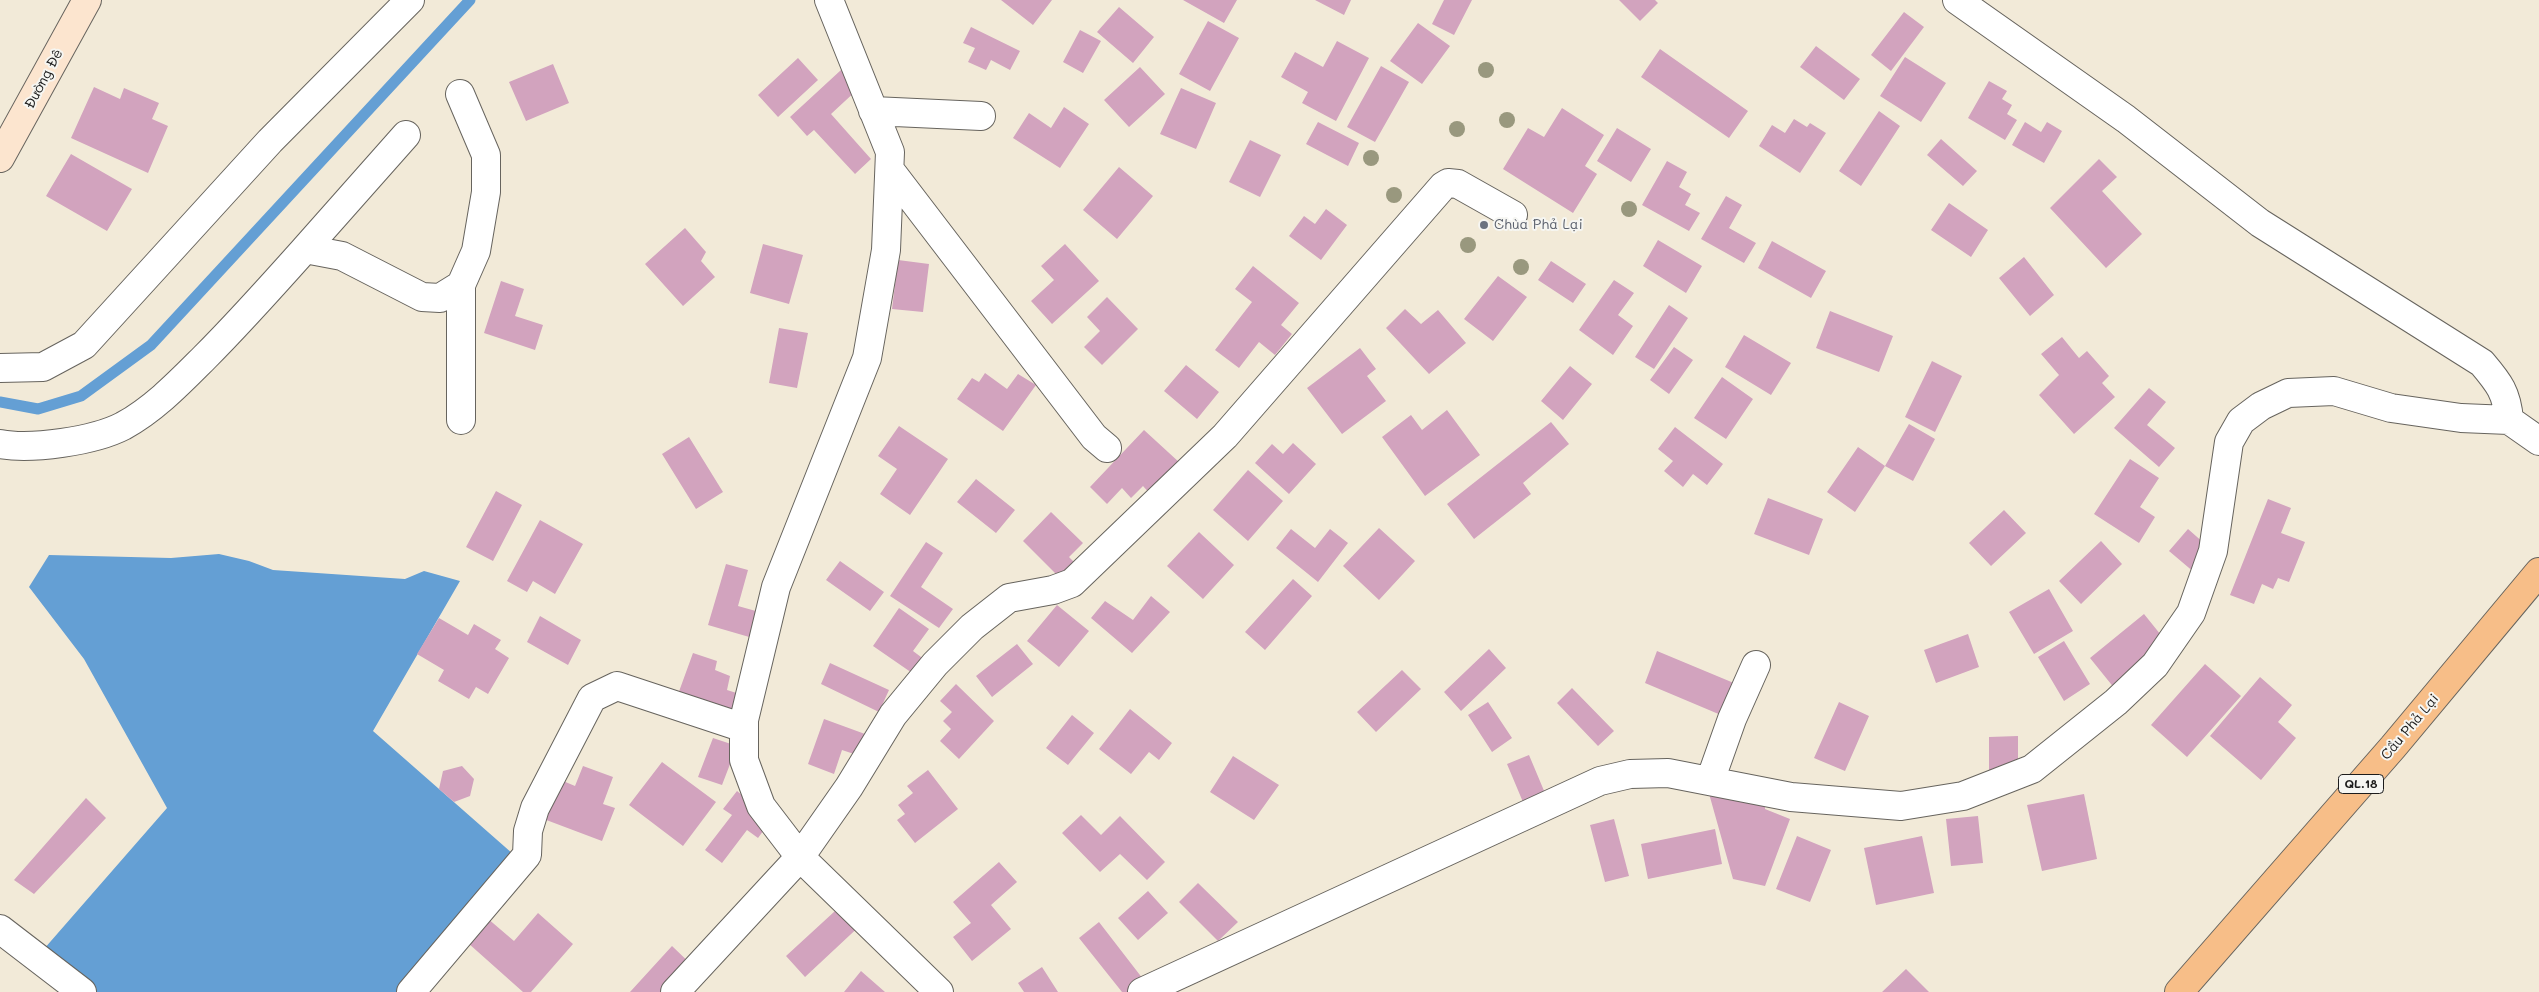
<!DOCTYPE html>
<html>
<head>
<meta charset="utf-8">
<style>
  body { margin:0 }
  canvas { display:block; background:#f2ead8 }
</style>
</head>
<body>
<canvas width="2539" height="992"></canvas>
<script>
const g = document.querySelector('canvas').getContext('2d');
g.lineJoin = 'round';
function fillPath(path, color) {
  g.fillStyle = color;
  g.fill(path, 'evenodd');
}
function trace(path, color, width, dash) {
  g.strokeStyle = color;
  g.lineWidth = width;
  g.lineCap = dash ? 'butt' : 'round';
  g.setLineDash(dash || []);
  g.stroke(path);
}
function drawText(font, color, halo, rows, align = 'center') {
  g.font = font + ' Mali,sans-serif';
  g.lineWidth = 4;
  g.setLineDash([]);
  g.textBaseline = 'middle';
  g.strokeStyle = halo;
  g.fillStyle = color;
  for (const [text, x, y, turn = 0] of rows) {
    g.save();
    g.translate(x, y);
    g.rotate((+turn || 0) * Math.PI / 180);
    g.textAlign = isNaN(turn) ? turn : align;
    if (halo) g.strokeText(text, 0, 0);
    g.fillText(text, 0, 0);
    g.restore();
  }
}
const water = new Path2D(`
  M219,554L249,561L273,570L405,579L424,571L460,581L373,731L521,861L399,992H82L37,957L167,808L84,659L29,587L49,555L171,558Z`);
const stream = new Path2D(`
  M0,402L38,409L81,396L151,345L470,0`);
const building = new Path2D(`
  M1001,0H1052L1033,25Z
  M1183,0H1237L1224,23Z
  M1315,0H1351L1344,15Z
  M1444,0H1472L1454,35L1432,24Z
  M1619,0H1655L1658,3L1640,21Z
  M1119,7L1154,37L1133,63L1097,32Z
  M1904,12L1924,27L1891,71L1871,55Z
  M1208,21L1239,38L1210,91L1179,74Z
  M1418,23L1450,46L1422,84L1390,61Z
  M971,27L1020,51L1010,70L991,60L986,70L968,62L975,48L963,43Z
  M1080,30L1101,41L1083,73L1063,62Z
  M1337,41L1369,58L1336,121L1302,103L1308,92L1281,77L1295,52L1323,67Z
  M1816,46L1860,79L1844,100L1800,67Z
  M1660,49L1748,111L1729,138L1641,77Z
  M1905,57L1946,83L1921,122L1880,96Z
  M798,58L818,80L778,117L758,95Z
  M553,64L569,103L526,121L509,82Z
  M1381,66L1409,82L1375,142L1347,127Z
  M1140,67L1165,94L1129,127L1104,100Z
  M841,70L858,89L831,114L871,159L855,174L814,130L807,136L790,117Z
  M1989,81L2007,91L2002,99L2012,105L2007,114L2017,120L2005,140L1968,118Z
  M94,87L120,99L124,88L159,103L152,119L168,126L148,173L71,138Z
  M1181,88L1216,103L1196,149L1160,134Z
  M1064,107L1089,124L1060,168L1013,138L1029,113L1051,128Z
  M1562,108L1604,135L1585,166L1597,174L1573,213L1503,169L1528,128L1544,137Z
  M1879,111L1900,126L1861,186L1839,171Z
  M1794,119L1807,127L1810,123L1826,133L1800,173L1759,146L1772,125L1785,133Z
  M1318,122L1359,143L1348,166L1306,144Z
  M2025,122L2041,132L2047,122L2062,131L2044,163L2012,145Z
  M1617,128L1651,149L1631,182L1597,161Z
  M1941,139L1977,171L1963,186L1927,155Z
  M1250,140L1281,155L1260,197L1229,182Z
  M71,154L132,189L107,231L46,196Z
  M2099,159L2117,177L2102,191L2142,234L2106,268L2050,208Z
  M1667,161L1687,172L1679,187L1691,194L1685,205L1700,213L1689,231L1642,205Z
  M1119,167L1153,196L1117,239L1083,210Z
  M1726,196L1742,205L1729,228L1756,243L1744,263L1701,239Z
  M1949,203L1988,230L1971,257L1931,230Z
  M1326,209L1347,225L1321,260L1289,236L1304,216L1315,224Z
  M685,228L706,252L701,261L715,277L683,306L645,264Z
  M1658,240L1702,266L1686,293L1643,266Z
  M1772,241L1826,271L1811,298L1758,268Z
  M763,244L803,255L789,304L750,293Z
  M1065,244L1099,281L1052,324L1031,301L1054,280L1041,266Z
  M2024,257L2054,295L2030,316L1999,278Z
  M898,260L929,264L923,312L892,309Z
  M1551,261L1586,284L1573,303L1538,280Z
  M1253,266L1299,303L1281,325L1292,334L1275,355L1259,342L1239,368L1215,350L1252,302L1235,289Z
  M1498,276L1527,297L1493,341L1464,319Z
  M1614,280L1634,293L1618,315L1633,326L1613,355L1579,330Z
  M501,281L524,289L515,316L543,325L535,350L484,333Z
  M1107,297L1138,329L1102,365L1084,347L1100,331L1087,317Z
  M1669,305L1688,318L1654,369L1635,357Z
  M1405,309L1421,324L1438,310L1466,343L1429,374L1386,328Z
  M1830,311L1893,336L1879,372L1816,348Z
  M779,328L808,333L797,388L769,383Z
  M1744,335L1791,363L1771,395L1725,367Z
  M2062,337L2079,358L2087,351L2109,376L2102,383L2115,397L2074,434L2039,395L2059,375L2041,354Z
  M1674,347L1693,360L1669,394L1650,380Z
  M1360,348L1376,369L1367,376L1386,401L1342,434L1307,388Z
  M1932,361L1962,376L1935,432L1905,417Z
  M1186,365L1219,392L1197,419L1164,391Z
  M1570,366L1592,384L1563,420L1541,401Z
  M985,373L1007,389L1018,374L1036,385L1003,431L957,399L972,378L979,382Z
  M1722,377L1753,399L1726,439L1694,418Z
  M2149,388L2166,402L2147,425L2175,448L2159,467L2114,428Z
  M1447,410L1480,455L1425,496L1382,437L1411,415L1422,430Z
  M1551,422L1569,444L1523,483L1531,494L1474,539L1447,504Z
  M1909,424L1935,439L1913,481L1885,466Z
  M899,426L948,459L910,515L880,494L897,469L878,456Z
  M1675,427L1723,464L1707,485L1693,474L1683,487L1664,471L1673,461L1658,449Z
  M1144,430L1180,463L1151,495L1143,486L1131,498L1122,488L1107,504L1090,487Z
  M689,437L723,492L696,509L662,454Z
  M1293,443L1316,464L1289,494L1255,463L1272,444L1283,454Z
  M1858,447L1885,466L1855,512L1827,492Z
  M2130,459L2159,478L2140,507L2155,517L2139,543L2094,514Z
  M1248,470L1283,501L1248,541L1213,510Z
  M976,479L1015,510L996,533L957,502Z
  M496,491L522,505L493,561L466,547Z
  M1768,498L1823,519L1809,555L1754,534Z
  M2268,499L2291,508L2281,533L2305,542L2289,582L2278,578L2273,589L2262,584L2254,604L2230,595Z
  M2004,510L2026,533L1991,566L1969,543Z
  M1051,512L1083,543L1069,557L1078,566L1063,581L1023,541Z
  M540,520L583,544L555,594L533,581L527,592L507,581Z
  M1379,528L1415,561L1379,600L1343,566Z
  M1291,529L1315,548L1330,529L1348,543L1318,582L1276,548Z
  M2188,529L2213,551L2195,573L2169,551Z
  M1199,532L1234,565L1203,599L1167,566Z
  M2101,541L2122,564L2081,604L2059,581Z
  M926,542L943,553L921,587L953,609L939,628L890,596Z
  M840,561L884,592L870,611L826,580Z
  M726,564L748,570L738,606L770,615L763,641L708,625Z
  M1293,579L1312,596L1265,650L1245,632Z
  M2049,589L2073,631L2034,654L2009,612Z
  M1151,596L1170,612L1132,653L1091,618L1105,601L1133,620Z
  M1057,605L1089,631L1059,667L1027,641Z
  M899,608L929,629L913,651L925,660L915,675L873,646Z
  M2144,614L2169,645L2115,689L2090,658Z
  M540,616L581,640L568,665L527,642Z
  M439,618L468,635L474,624L501,640L495,649L509,658L488,694L476,687L469,699L438,681L444,670L417,654Z
  M1968,634L1979,667L1936,683L1924,650Z
  M2064,641L2090,684L2064,701L2038,657Z
  M1017,644L1033,664L992,697L976,676Z
  M1489,649L1506,668L1461,711L1444,692Z
  M1657,651L1741,686L1728,718L1645,683Z
  M693,653L717,661L715,670L730,676L727,690L749,697L744,720L677,697Z
  M830,663L889,690L879,712L821,684Z
  M2205,664L2241,696L2187,757L2151,725Z
  M1402,670L1421,689L1376,732L1357,712Z
  M2260,677L2292,705L2278,722L2296,738L2261,780L2210,736Z
  M956,684L994,721L959,759L940,741L951,729L943,721L952,712L940,701Z
  M1572,688L1614,731L1598,746L1557,703Z
  M1488,702L1512,738L1492,752L1468,715Z
  M1839,702L1869,716L1845,771L1814,758Z
  M1130,709L1172,743L1159,760L1149,752L1131,774L1099,749Z
  M1072,715L1094,733L1068,765L1046,748Z
  M824,719L865,734L857,755L842,750L834,774L808,764Z
  M2018,736V774H1989V737Z
  M713,738L737,746L722,785L698,777Z
  M1529,755L1550,805L1528,814L1507,764Z
  M1233,756L1279,785L1254,820L1210,792Z
  M662,762L716,802L683,846L629,805Z
  M462,766L474,779L470,796L454,802L439,789L443,771Z
  M583,766L613,777L603,804L615,808L602,841L541,818L556,778L575,786Z
  M928,770L958,809L915,843L897,820L905,814L898,805L913,793L907,786Z
  M1708,790L1765,797V809L1790,819L1765,886L1733,879Z
  M737,791L772,819L758,838L747,830L722,863L705,850L732,815L723,809Z
  M2084,794L2097,859L2042,871L2027,805Z
  M86,798L106,818L34,894L14,880Z
  M1081,815L1101,835L1120,816L1165,862L1147,880L1120,854L1100,872L1062,833Z
  M1978,816L1983,863L1951,866L1946,819Z
  M1614,819L1629,876L1605,882L1590,825Z
  M1715,829L1722,864L1648,879L1641,844Z
  M1797,836L1831,850L1810,902L1776,889Z
  M1922,836L1934,893L1876,905L1864,848Z
  M999,862L1017,882L991,905L1011,929L972,961L953,937L971,923L953,902Z
  M1198,883L1238,922L1218,941L1179,902Z
  M1148,891L1168,913L1138,940L1118,918Z
  M847,900L865,921L805,977L786,956Z
  M480,912L514,941L538,913L573,944L531,992H523L459,935Z
  M1099,922L1143,979L1127,992H1122L1079,938Z
  M672,946L696,969L675,992H630Z
  M1042,967L1058,992H1024L1018,983Z
  M1906,969L1929,992H1882Z
  M861,971L885,992H844Z`);
const street = new Path2D(`
  M829,0L890,152L886,250L867,358L776,587L744,720V760L761,806L800,857L939,992
  M1957,0L2126,119L2260,223L2482,363C2499,383 2507,393 2509,420L2539,441
  M873,111L981,116
  M890,170L1094,437L1107,448
  M305,249L406,135
  M461,285V420
  M0,368L43,367L84,345L270,141L410,0
  M0,444C31,450 94,441 123,426C154,409 179,383 204,358C239,323 272,286 305,249L342,256L422,297L440,298L461,285L476,251L486,192V155L460,94
  M1710,781L1732,719L1756,665
  M0,929L82,992
  M411,992L527,855L528,831L535,808L592,698L617,686L744,728
  M675,992L800,857L849,787L893,715L935,664L972,627L1009,598L1053,590L1072,583L1225,436L1443,186L1448,183L1458,184L1513,215
  M1142,992L1600,781L1630,774L1668,773L1791,797L1901,806L1963,796L2032,769L2116,702L2155,665L2191,613L2213,551L2229,442L2241,421L2261,406L2288,393L2334,391L2391,408L2461,418L2509,420`);
const secondary = new Path2D(`
  M0,158L87,0`);
const highway = new Path2D(`
  M2179,992L2393,747L2539,572`);
const trees = [
  [1486,70],
  [1507,120],
  [1457,129],
  [1371,158],
  [1394,195],
  [1629,209],
  [1468,245],
  [1521,267]
];
const markers = [
  [1484,225,5,"#6b7280"]
];
const shields = [
  [2361,784,45]
];
const shieldNames = [
  ["QL.18",2361,784]
];
const streetNames = [
  ["Đường Đê",44,79,-62],
  ["Cầu Phả Lại",2410,727,-50]
];
const worshipNames = [
  ["Chùa Phả Lại",1494,225]
];
fillPath(water, '#649fd4');
trace(stream, '#649fd4', 11);
fillPath(building, '#d2a3be');
trace(street, '#67645e', 30);
trace(secondary, '#67645e', 30);
trace(highway, '#67645e', 30);
trace(street, '#fff', 28);
trace(secondary, '#fce5cf', 28);
trace(highway, '#f7be88', 28);
g.fillStyle = '#99987e';
for (const [x, y] of trees) {
  g.beginPath();
  g.arc(x, y, 8, 0, 2 * Math.PI);
  g.fill();
}
for (const [x, y, r, color] of markers) {
  const dot = new Path2D();
  dot.arc(x, y, r, 0, 2 * Math.PI);
  g.fillStyle = color;
  g.fill(dot);
  trace(dot, '#f6f6f2', 2);
}
for (const [x, y, w] of shields) {
  const box = new Path2D();
  box.roundRect(x - w / 2, y - 9.5, w, 19, 4);
  g.fillStyle = '#f6f6f2';
  g.fill(box);
  trace(box, '#1c1c1c', 1);
}
drawText('bold 12px', '#1c1c1c', null, shieldNames);
drawText('14px', '#1c1c1c', '#f6f6f2', streetNames);
drawText('14px', '#5b616d', '#f6f6f2', worshipNames, 'left');
</script>
</body>
</html>
